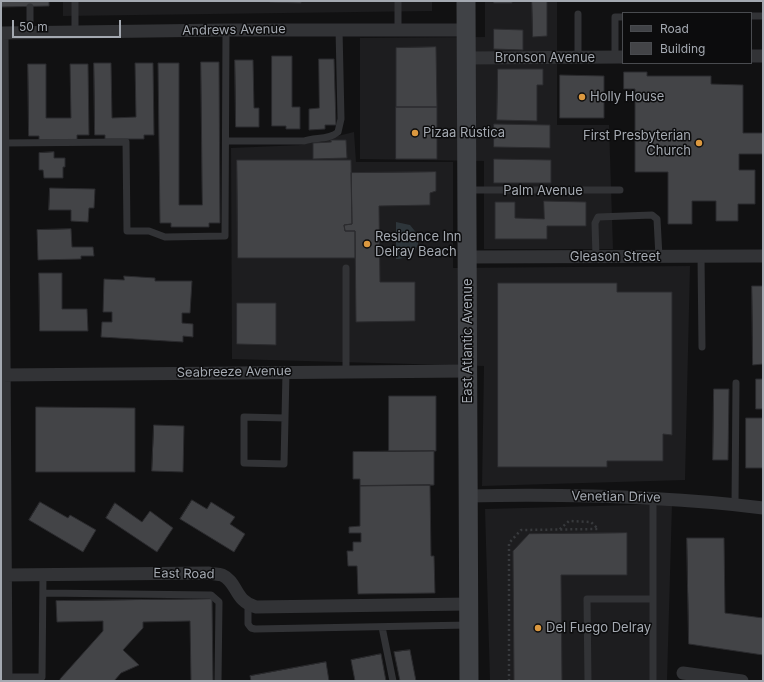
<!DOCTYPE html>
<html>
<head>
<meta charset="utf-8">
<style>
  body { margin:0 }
  #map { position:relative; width:764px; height:682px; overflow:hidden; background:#111112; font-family:Inter,sans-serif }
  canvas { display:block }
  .frame { position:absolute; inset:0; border:2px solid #a4a9b1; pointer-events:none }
  .legend { position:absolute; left:622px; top:12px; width:130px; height:52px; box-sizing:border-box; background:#0c0c0d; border:1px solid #494b4f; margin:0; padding:5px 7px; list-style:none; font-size:12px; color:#a4a9b1 }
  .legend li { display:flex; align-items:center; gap:8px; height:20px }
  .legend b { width:20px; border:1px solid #494b4f }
  .scale { position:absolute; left:12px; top:20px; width:109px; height:18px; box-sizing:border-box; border:2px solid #a4a9b1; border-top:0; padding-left:5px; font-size:12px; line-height:14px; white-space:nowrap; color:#a4a9b1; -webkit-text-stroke:3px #0c0c0d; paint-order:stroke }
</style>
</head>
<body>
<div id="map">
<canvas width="764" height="682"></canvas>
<div class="frame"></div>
<ul class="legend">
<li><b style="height:5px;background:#404246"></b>Road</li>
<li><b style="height:11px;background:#434447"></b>Building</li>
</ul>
<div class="scale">50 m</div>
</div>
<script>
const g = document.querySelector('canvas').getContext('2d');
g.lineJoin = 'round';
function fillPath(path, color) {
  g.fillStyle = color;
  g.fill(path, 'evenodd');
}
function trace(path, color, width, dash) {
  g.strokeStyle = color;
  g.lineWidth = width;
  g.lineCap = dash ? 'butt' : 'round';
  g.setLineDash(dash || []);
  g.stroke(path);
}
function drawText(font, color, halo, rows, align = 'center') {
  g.font = font + ' Inter,sans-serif';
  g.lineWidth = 3;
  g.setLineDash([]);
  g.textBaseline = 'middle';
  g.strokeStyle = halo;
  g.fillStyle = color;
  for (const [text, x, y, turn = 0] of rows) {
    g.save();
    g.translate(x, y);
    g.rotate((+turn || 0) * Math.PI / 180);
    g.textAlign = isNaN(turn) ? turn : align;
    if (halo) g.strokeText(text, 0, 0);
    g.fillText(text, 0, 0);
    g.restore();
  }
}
const built = new Path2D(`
  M63,1H432V11L63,16Z
  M485,1H557V125H609L613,249H484V161L360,159V38L485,37Z
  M354,132L356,162H453V268L690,266L685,480L482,486L484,366L232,359L231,148L301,145Z
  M672,504L667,681H490L485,509Z`);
const water = new Path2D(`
  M396,222L410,225L419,236C419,250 410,259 396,259Z`);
const building = new Path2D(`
  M1,1H49V6L1,7Z
  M270,1H301V3L270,2Z
  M494,1H512V3H494Z
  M532,1H547V36L533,37Z
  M494,29L523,30V50L494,49Z
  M436,47L437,107H396V48Z
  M272,56H292V107H300V129H286V126H272Z
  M319,59H334L336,125H325V129L309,130V109L319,108Z
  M235,60H253L254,108H259V127H236Z
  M201,62H219L220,223H209V227H171V223H160L158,63H179V205H202Z
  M94,63H111L112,118L136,117L135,63H153L154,135H144V139H105V135H95Z
  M28,64H46V118H71L70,64H88L89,135H77V140H39V136H29Z
  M498,69H543V85H537V121L497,120Z
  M624,72H647V76H711V84L743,85V133H763V154H739V170H755V204H738V221H716V201H692V224H668V172H635V89H624Z
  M560,75L604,76V118H560Z
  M396,107H437V159H396Z
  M494,124L550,125V148L494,147Z
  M331,140H346L347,158L313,159V143L331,142Z
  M54,152V158H65V167H63V178H44L43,170H39V153Z
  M494,159L551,160V183H494Z
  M237,160H351L352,224L344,225L345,231H355V258H238Z
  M436,172V191L430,193V205L379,206L380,282H415V321L356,322L355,231H345L344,225L352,224L351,173Z
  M50,188L95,189L94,208H89L88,222L71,221V210H49Z
  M544,201L586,202V226H547V239H495V202H515V218L544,219Z
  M71,229L72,247H93L94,256H81V259L38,260L37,230Z
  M39,273H62V309H87L88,331H40Z
  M124,276L155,278V281H192L190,313H182V323L193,324V337L183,336V342L101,337L102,322H112V312H103L104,279L124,280Z
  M498,283H617V292H672V435L663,434V461H607V467H498Z
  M752,286H763V364L753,365Z
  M237,303H276V345L237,344Z
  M756,379H763V409H756Z
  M714,389H729L728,460H713Z
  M389,396H436V451H389Z
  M36,407L135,408V472H36Z
  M746,418H763V468H746Z
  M154,425L184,426L183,472L152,471Z
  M434,451V485L360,486V479H353V452Z
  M430,485L431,556H434L435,593L358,594L357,566H348L347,551H353V542H361V533H349V527L360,526V486Z
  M192,500L207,509L211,502L235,517L230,524L245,534L234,552L180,519Z
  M40,502L68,518L70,515L96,530L83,552L29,520Z
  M115,503L142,522L150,511L173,528L157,552L106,518Z
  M627,533V575H561L562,681H514L513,551L529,534Z
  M687,538H724L725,613L763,618V655L689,644Z
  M212,599L213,681H191L190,621L143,622V628L123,650L139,665L121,673L114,681H60V679L103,631V621L57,622L56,601Z
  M410,650L416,681H400L394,652Z
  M381,654L386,681H355L351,660Z
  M326,662L329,681H251L250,676Z`);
const path = new Path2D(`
  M509,681V543L521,530L598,529L591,522L569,521L559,530`);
const service = new Path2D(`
  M75,1V32
  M30,7V33
  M751,16H763
  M398,29V1
  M615,57V17H623
  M578,58V14
  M226,141H304C315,137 329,140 338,132L341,119L339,29
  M3,143L126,142L127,231H149L165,237L225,236L226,30
  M467,190H620
  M701,256L702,347
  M596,257L595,223L598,217L652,215L657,219L659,257
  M346,372V268
  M285,418L244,417V463L284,464L286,372
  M653,498V681
  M735,504L736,383
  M43,593L211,595L219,602L218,681
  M248,605V624L251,628L255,629L469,625
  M382,627L393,681
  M6,677H42L43,575
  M588,681L587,599H653`);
const minor = new Path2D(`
  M1,33L226,30H466
  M2,33L6,681
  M751,56H763
  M466,58L623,57
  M467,257L763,256
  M1,375L468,371
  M468,496C566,494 665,496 763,508
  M5,575L209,573C213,574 218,574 222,575C238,582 234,601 256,607L468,604
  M683,673L742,681`);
const secondary = new Path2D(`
  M466,1L469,681`);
const markers = [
  [582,97,4,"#db983f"],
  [415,133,4,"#db983f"],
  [699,143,4,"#db983f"],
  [367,244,4,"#db983f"],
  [538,628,4,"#db983f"]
];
const streetNames = [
  ["Andrews Avenue",234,30,-1],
  ["Bronson Avenue",545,58],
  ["Palm Avenue",543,191],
  ["Gleason Street",615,257],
  ["East Atlantic Avenue",468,341,-90],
  ["Seabreeze Avenue",234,372,-1],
  ["Venetian Drive",616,497,1],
  ["East Road",184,574,1]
];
const poiNames = [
  ["Holly House",590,97],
  ["Pizaa Rústica",423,133],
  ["First Presbyterian",691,136,"right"],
  ["Church",691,151,"right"],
  ["Residence Inn",375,237],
  ["Delray Beach",375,252],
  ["Del Fuego Delray",546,628]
];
fillPath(built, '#1d1d1f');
fillPath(water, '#2e363b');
fillPath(building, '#434447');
trace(building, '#2b2b2e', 1);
trace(path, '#383a3d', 2.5, [2, 3]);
trace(service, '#323336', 7);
trace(minor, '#323336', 13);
trace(secondary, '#404246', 19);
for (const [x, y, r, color] of markers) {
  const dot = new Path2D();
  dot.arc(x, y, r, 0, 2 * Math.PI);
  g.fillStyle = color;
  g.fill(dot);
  trace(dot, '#0c0c0d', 1.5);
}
drawText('13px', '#a4a9b1', '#0c0c0d', streetNames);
drawText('13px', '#a4a9b1', '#0c0c0d', poiNames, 'left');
</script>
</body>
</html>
